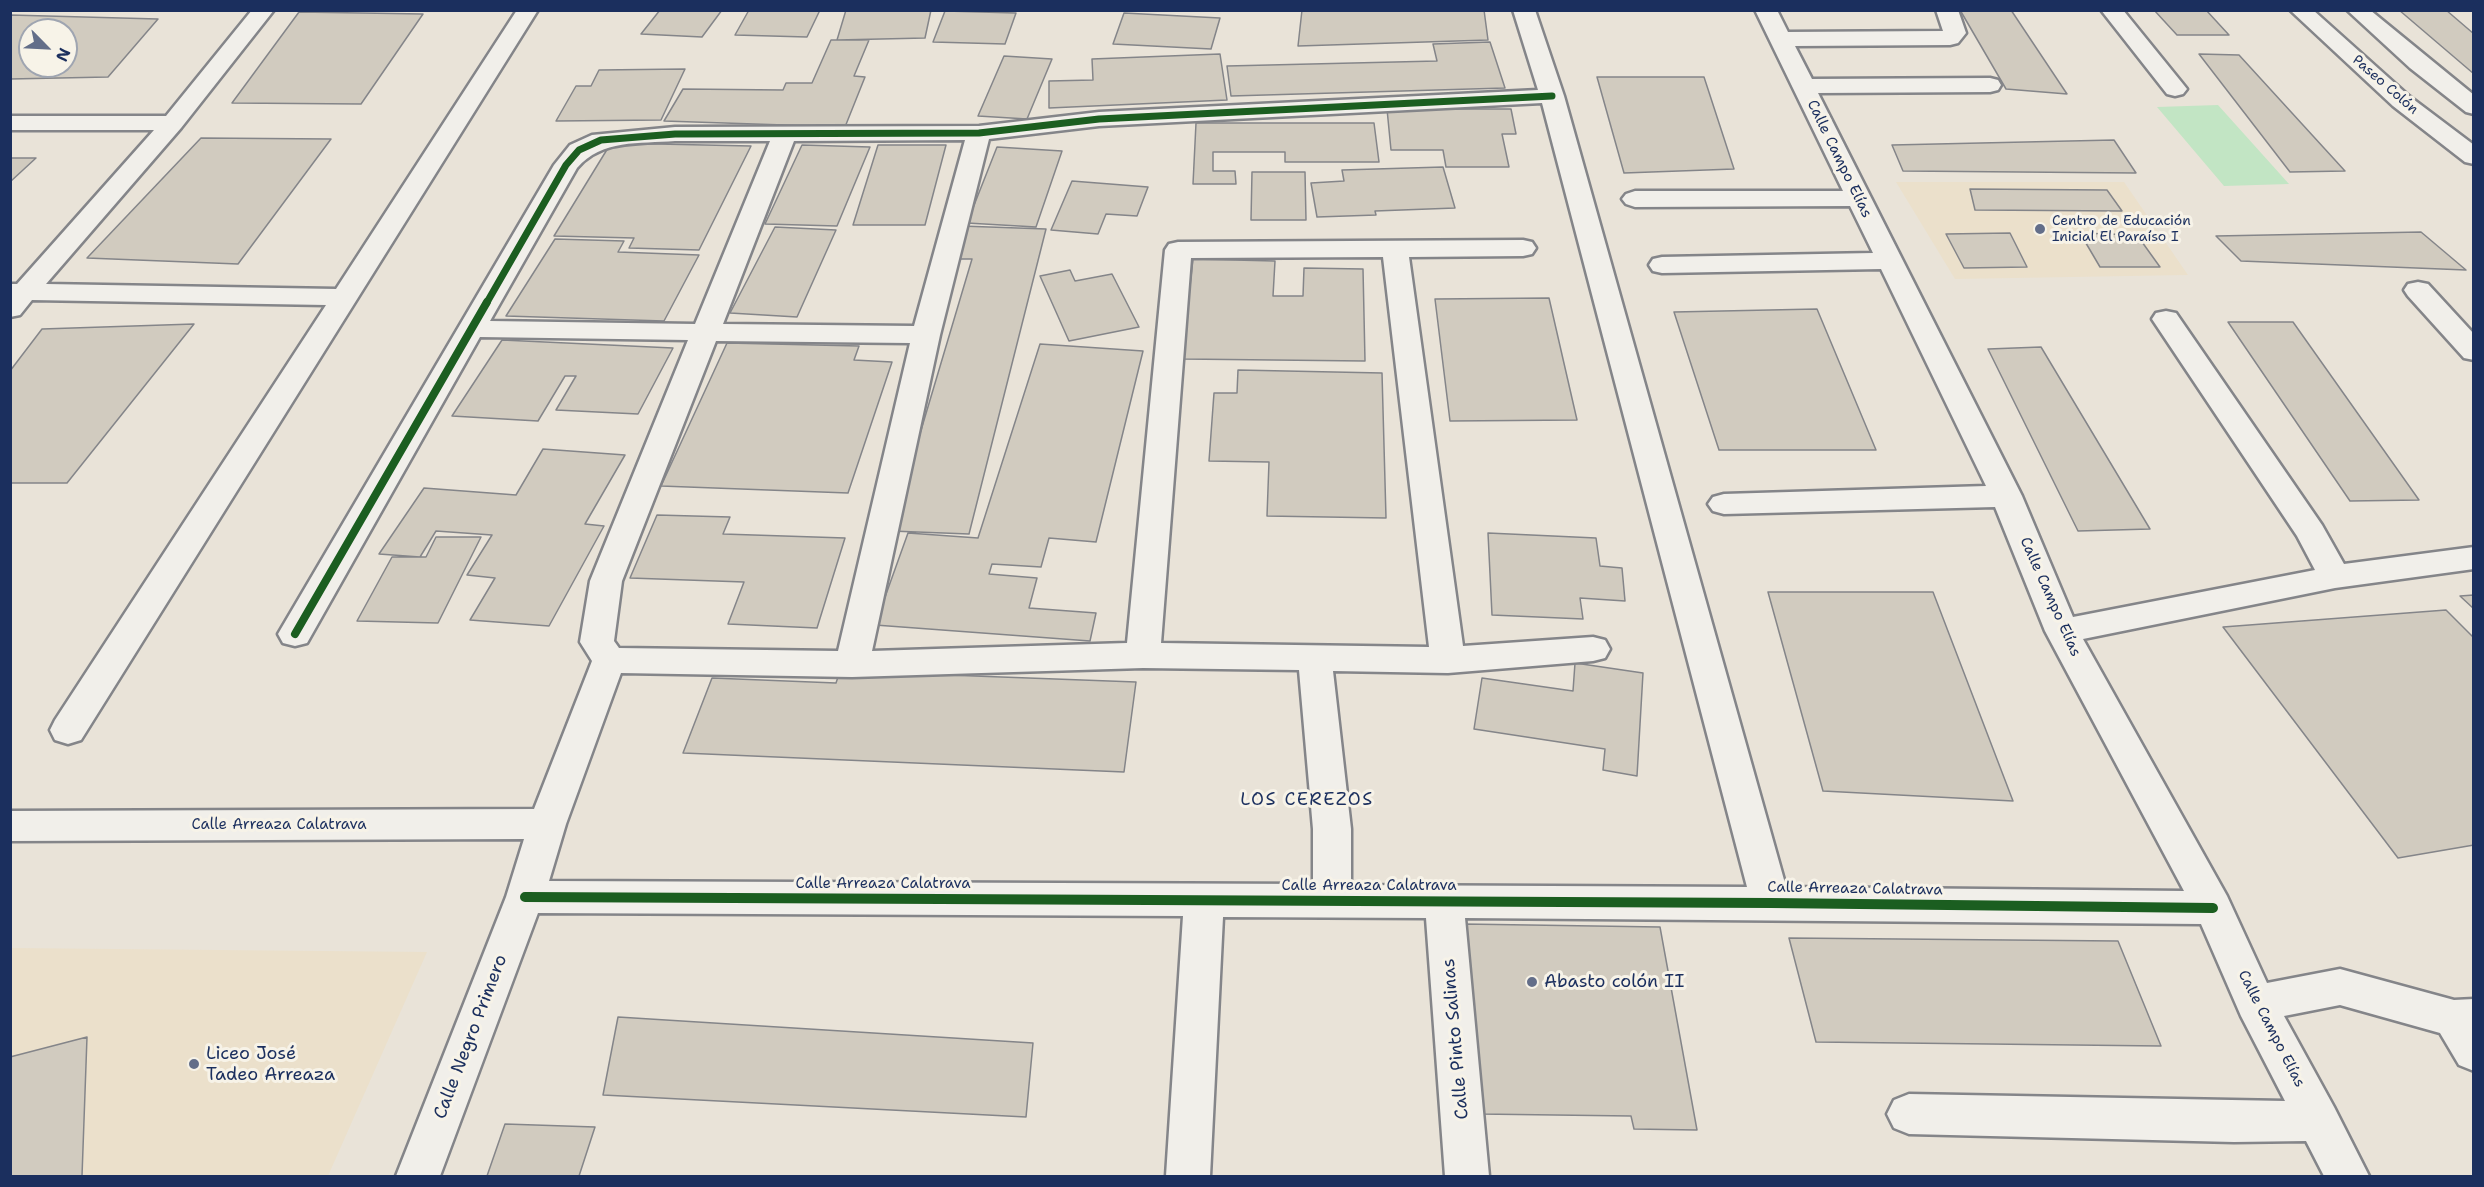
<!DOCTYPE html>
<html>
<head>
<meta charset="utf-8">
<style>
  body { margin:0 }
  #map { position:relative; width:2484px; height:1187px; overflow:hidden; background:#e9e3d8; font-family:"Shantell Sans",sans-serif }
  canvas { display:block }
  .frame { position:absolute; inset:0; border:12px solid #1b2f5e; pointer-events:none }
  .north { position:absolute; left:18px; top:18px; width:60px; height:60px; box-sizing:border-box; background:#f7f3e8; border:2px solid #9fa5b1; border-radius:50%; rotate:114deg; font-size:16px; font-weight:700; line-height:24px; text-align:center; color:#1b2f5e }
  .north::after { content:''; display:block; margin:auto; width:21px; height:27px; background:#636e89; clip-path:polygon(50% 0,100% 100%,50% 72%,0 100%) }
</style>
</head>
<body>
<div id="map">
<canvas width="2484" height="1187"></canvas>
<div class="frame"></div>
<div class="north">N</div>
</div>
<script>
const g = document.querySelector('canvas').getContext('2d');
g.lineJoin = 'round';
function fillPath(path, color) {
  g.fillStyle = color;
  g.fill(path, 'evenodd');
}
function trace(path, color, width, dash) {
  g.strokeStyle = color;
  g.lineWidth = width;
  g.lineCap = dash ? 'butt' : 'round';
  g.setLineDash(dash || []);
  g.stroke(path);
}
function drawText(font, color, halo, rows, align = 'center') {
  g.font = font + ' "Shantell Sans",sans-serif';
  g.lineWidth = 6;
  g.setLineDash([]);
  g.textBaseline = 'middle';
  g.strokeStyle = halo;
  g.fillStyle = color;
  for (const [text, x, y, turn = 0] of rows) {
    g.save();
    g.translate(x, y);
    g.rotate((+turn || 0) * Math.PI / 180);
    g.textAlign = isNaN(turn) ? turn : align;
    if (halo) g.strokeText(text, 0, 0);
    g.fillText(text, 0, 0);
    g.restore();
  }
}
const built = new Path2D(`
  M1896,182H2124L2188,275L1955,279Z
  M10,948L427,952L328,1176H11Z`);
const green = new Path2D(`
  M2218,105L2289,184L2224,186L2157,107Z`);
const building = new Path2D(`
  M660,10H722L702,37L641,34Z
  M749,10H820L807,37L735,35Z
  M846,10H931L925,38L837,40Z
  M1302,10H1484L1488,40L1298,46Z
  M1960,10H2011L2067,94L2006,89Z
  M2154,10H2206L2229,35H2177Z
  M2399,10H2446L2474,34V74Z
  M945,11L1016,13L1005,44L933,42Z
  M299,12L423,14L361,104L232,103Z
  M1124,13L1220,18L1211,49L1113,44Z
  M10,15L158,19L108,77L10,79ZM30,30H66V66H30Z
  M831,40H869L854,76L865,77L845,127L664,121L683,89L783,90L786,83H812Z
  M1490,42L1505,88L1231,96L1227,66L1437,61L1433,44Z
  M1220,54L1227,100L1049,108V81L1093,80L1092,59Z
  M2199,54L2239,55L2345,171L2290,172Z
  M1004,56L1052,59L1027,119L978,116Z
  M685,69L661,120L556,121L576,86H591L599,70Z
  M1597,77H1704L1734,169L1624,173Z
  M1387,109H1511L1516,134H1502L1509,167H1446L1443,150H1391Z
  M1196,123H1374L1379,162H1285V152H1213V171H1235L1236,184H1193Z
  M201,138L331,139L238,264L87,258Z
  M2114,140L2136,173L1903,171L1892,145Z
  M611,143L751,146L699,250L629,248L634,238L554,236Z
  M802,145L870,147L837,226L765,224Z
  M878,145H946L925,225H853Z
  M997,147L1062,151L1036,227L967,223Z
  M10,158H36L10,182Z
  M1443,167L1455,208L1375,211L1376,215L1317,217L1311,183L1344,181L1342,170Z
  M1252,172H1305L1306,220H1251Z
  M1072,181L1148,187L1137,216L1106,214L1098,234L1051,230Z
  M1970,189L2107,190L2122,211L1975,210Z
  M961,226L1046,229L969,534L891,531L972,259H950Z
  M775,227L836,230L797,317L730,313Z
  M2421,232L2466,270L2241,261L2216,236Z
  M2010,233L2027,267L1964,268L1946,234Z
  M2080,233L2137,235L2160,267H2100Z
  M555,239L624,241L618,252L699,255L664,321L506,316Z
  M1193,259L1275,261L1273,296H1303L1304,268L1363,269L1365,361L1182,359Z
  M1070,270L1075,281L1112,274L1139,327L1069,341L1040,276Z
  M1549,298L1577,420L1450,421L1435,299Z
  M1817,309L1876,450H1719L1674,312Z
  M2228,322H2293L2419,500L2350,501Z
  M194,324L67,483H10V371L42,329Z
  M502,340L673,348L638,414L556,410L576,376H565L538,421L452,416Z
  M727,343L859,346L854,360L892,362L848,493L661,486Z
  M1040,344L1143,351L1096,542L1049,538L1041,567L992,564L989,574L1037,578L1029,608L1096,613L1090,641L875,625L908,533L978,538Z
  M2041,347L2150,529L2078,531L1988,349Z
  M1238,370L1382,373L1386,518L1267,516L1269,462L1209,461L1214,393H1237Z
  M543,449L625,455L585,524L604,526L549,626L470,620L495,578L467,575L492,535L436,531L420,557L379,554L424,488L516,495Z
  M657,515L730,517L723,534L845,538L817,628L728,624L744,582L630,578Z
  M1488,533L1596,538L1600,566L1622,568L1625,601L1580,598L1583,619L1492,615Z
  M436,537H481L438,623L357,621L392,557H426Z
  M1768,592H1933L2013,801L1823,791Z
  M2474,595V609L2460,596Z
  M2446,610L2474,638V845L2398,858L2223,627Z
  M1575,663L1643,673L1637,776L1603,770L1605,749L1474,729L1482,678L1573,691Z
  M840,671L1136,682L1124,772L683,753L712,678L836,683Z
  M1463,924L1660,927L1697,1130L1634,1129L1631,1116L1479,1114Z
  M1789,938L2118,941L2161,1046L1816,1042Z
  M618,1017L1033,1043L1026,1117L603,1095Z
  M87,1037L82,1176H10V1057Z
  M505,1124L595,1127L579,1176H487Z`);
const minor = new Path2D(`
  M252,10H274L181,128L46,284L336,289L517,10H538L81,740L68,744L55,740L50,730L55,720L326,305L32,300L20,315L10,317V284H17L154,130H10V116H166Z
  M1513,10H1535L1564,96L1786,887L2184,891L2045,631L1995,507L1724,514L1713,511L1708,504L1713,497L1724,494L1986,486L1881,269L1662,273L1653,271L1649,265L1653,259L1662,257L1873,253L1850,206L1635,207L1626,204L1622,199L1626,194L1635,191H1843L1755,10H1777L1788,32L1943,31L1936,10H1958L1966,33L1958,43L1950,45L1795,46L1812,79L1990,78L1998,80L2001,85L1998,90L1990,92L1818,93L2022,496L2073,617L2315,570L2297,536L2152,319L2156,313L2166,311L2176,313L2322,525L2344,564L2474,547V569L2335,588L2083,639L2227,896L2267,983L2340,969L2454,1000L2474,999V1071L2459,1065L2440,1033L2340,1005L2284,1016L2334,1107L2369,1176H2324L2306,1141L2234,1142L1909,1134L1894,1128L1887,1114L1894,1100L1909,1094L2285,1101L2241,1016L2201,924L1465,918L1489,1176H1445L1426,918L1223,917L1210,1176H1166L1183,916L538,913L440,1176H396L506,897L524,839L10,841V811L534,809L592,661L580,642L590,581L688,340L480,337L307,643L295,646L283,643L278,634L554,165L570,145L592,135L675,127L979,126L1099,112L1538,90ZM1542,103L1747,887L1351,885V829L1333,671L1448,673L1593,661L1605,658L1610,649L1605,640L1593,637L1463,646L1409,257L1523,256L1532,254L1536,248L1532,242L1523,240L1178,242L1169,244L1165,250L1127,643L872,651L940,335L989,139L1099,126ZM965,140L914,326L723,324L794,141ZM675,141H770L695,324L490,321L577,168C602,139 639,144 675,141ZM1383,257L1429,647L1161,643L1191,258ZM716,341L910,343L838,651L619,648L614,641L622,581ZM1143,668L1299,670L1313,829V884L549,881L566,824L621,673L852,677Z
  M2101,10H2123L2183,84L2187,89L2183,94L2175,96L2167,94Z
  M2418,282L2428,284L2474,334V360L2464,358L2408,296L2404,290L2408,284Z`);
const secondary = new Path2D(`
  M2290,10H2313L2409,96L2474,145V164L2465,162L2393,106Z
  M2347,10H2370L2474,95V114L2466,112L2410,68Z`);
const cyclewayFar2 = new Path2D(`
  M486,304L566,165L579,150L601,140L675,134L979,133L1099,119L1552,96`);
const cyclewayFar1 = new Path2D(`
  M295,634L487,302`);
const cycleway = new Path2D(`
  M525,897L1771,903L2213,908`);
const markers = [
  [2040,229,6,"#636e89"],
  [1532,982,6,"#636e89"],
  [194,1064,6,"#636e89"]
];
const farStreetnames = [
  ["Paseo Colón",2385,85,41]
];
const farPoinames = [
  ["Centro de Educación",2052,221],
  ["Inicial El Paraíso I",2052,237]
];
const streetNames = [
  ["Calle Campo Elías",1839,159,64],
  ["Calle Campo Elías",2050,597,66],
  ["Calle Arreaza Calatrava",279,825],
  ["Calle Arreaza Calatrava",883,884],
  ["Calle Arreaza Calatrava",1369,886],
  ["Calle Arreaza Calatrava",1855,889,1],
  ["Calle Campo Elías",2271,1029,63]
];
const quarterNames = [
  ["LOS CEREZOS",1307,800]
];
const nearPoinames = [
  ["Abasto colón II",1544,982],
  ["Liceo José",206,1054],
  ["Tadeo Arreaza",206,1075]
];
const nearStreetnames = [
  ["Calle Negro Primero",471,1037,-69],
  ["Calle Pinto Salinas",1456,1039,-95]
];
fillPath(built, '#ebe0cb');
fillPath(green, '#c2e5c4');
fillPath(building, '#d1cbbf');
trace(building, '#848589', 1.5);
trace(minor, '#848589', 5);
trace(secondary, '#848589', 5);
fillPath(minor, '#f1efea');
fillPath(secondary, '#f1efea');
trace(cyclewayFar2, '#1b5e20', 7);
trace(cyclewayFar1, '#1b5e20', 8);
trace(cycleway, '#1b5e20', 10);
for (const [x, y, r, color] of markers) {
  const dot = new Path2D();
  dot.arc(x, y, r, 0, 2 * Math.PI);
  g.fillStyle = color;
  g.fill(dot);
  trace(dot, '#f7f3e8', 2);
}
drawText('14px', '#1b2f5e', '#f7f3e8', farStreetnames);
drawText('14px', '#1b2f5e', '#f7f3e8', farPoinames, 'left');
drawText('15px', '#1b2f5e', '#f7f3e8', streetNames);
g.letterSpacing = '1.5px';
drawText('18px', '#1b2f5e', '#f7f3e8', quarterNames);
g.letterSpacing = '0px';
drawText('18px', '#1b2f5e', '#f7f3e8', nearPoinames, 'left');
drawText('18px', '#1b2f5e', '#f7f3e8', nearStreetnames);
</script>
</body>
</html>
